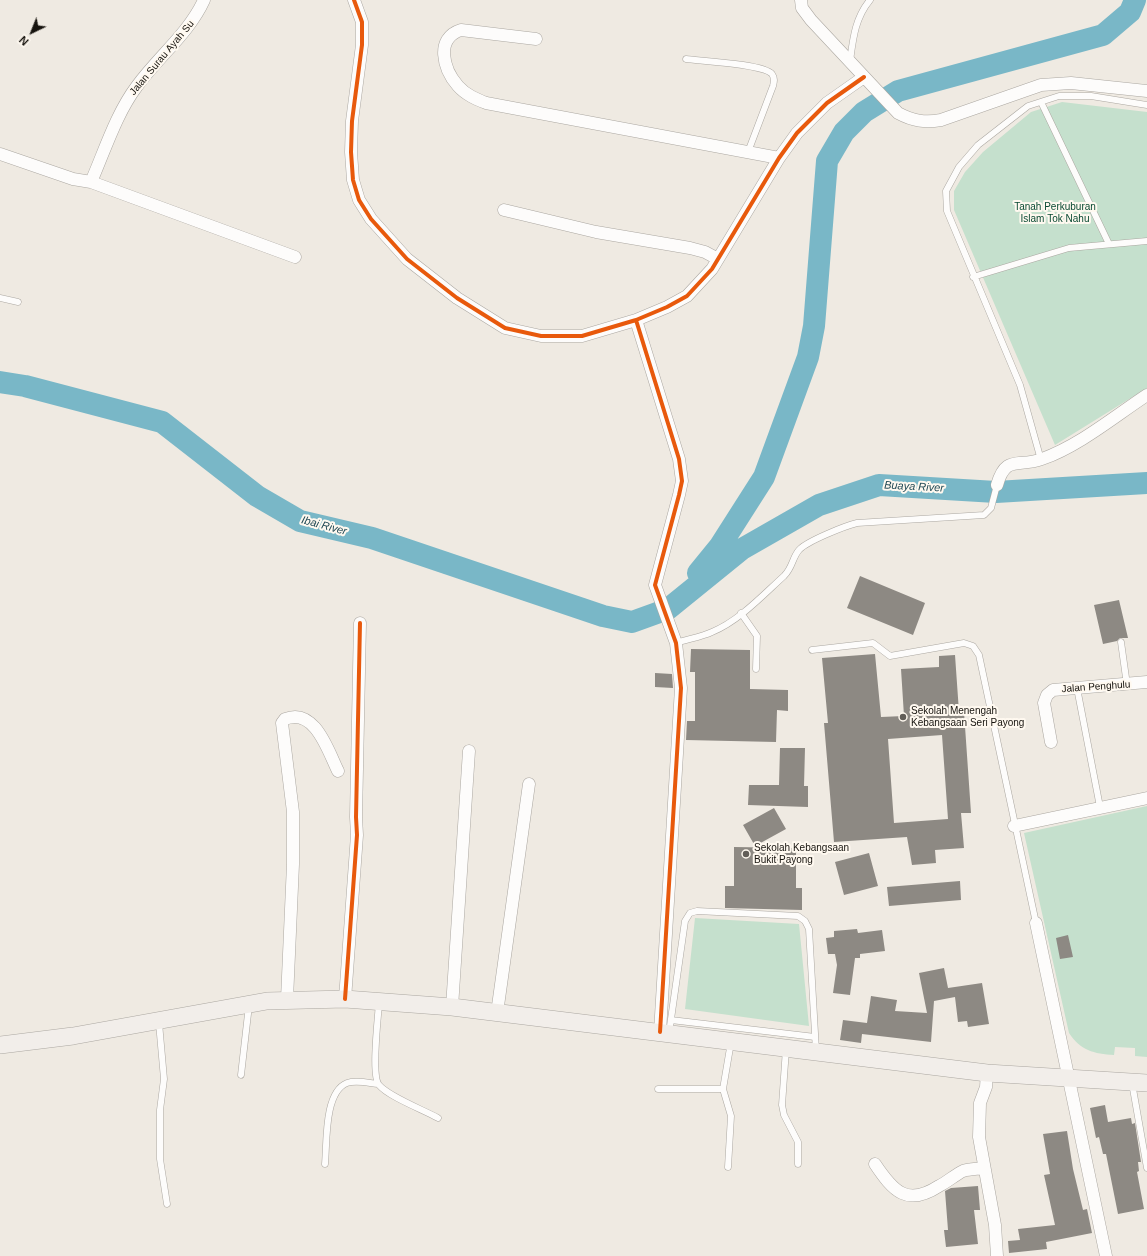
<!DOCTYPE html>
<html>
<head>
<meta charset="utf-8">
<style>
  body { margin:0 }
  #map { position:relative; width:1147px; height:1256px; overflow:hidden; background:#efeae2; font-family:Arial,sans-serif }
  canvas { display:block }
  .north { position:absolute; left:12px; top:12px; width:40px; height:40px; -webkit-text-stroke:3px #fff9f0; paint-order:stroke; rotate:223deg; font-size:11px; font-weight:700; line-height:16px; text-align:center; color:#16130e }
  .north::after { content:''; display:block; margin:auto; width:14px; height:18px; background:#16130e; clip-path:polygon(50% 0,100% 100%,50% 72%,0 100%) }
</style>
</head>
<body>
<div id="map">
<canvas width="1147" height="1256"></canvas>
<div class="north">N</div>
</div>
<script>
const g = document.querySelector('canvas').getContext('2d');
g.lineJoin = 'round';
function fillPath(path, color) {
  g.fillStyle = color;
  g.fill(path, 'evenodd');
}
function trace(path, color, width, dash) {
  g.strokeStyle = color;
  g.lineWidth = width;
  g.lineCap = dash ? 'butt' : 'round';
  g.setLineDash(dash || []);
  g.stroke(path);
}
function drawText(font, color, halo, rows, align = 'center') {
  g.font = font + ' Arial,sans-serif';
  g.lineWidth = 4;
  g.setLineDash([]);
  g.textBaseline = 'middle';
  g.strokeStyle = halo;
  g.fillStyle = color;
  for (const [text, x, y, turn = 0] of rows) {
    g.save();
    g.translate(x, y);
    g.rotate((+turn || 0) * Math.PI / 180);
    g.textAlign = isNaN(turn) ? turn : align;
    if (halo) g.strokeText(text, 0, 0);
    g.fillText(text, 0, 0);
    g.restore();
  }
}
const green = new Path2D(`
  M1062,102L1147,112V388L1055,445L954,210V191L965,172L983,152L1031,112Z
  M1147,806V1057L1135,1056V1048L1115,1047L1114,1055C1094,1054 1080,1050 1069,1033L1024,833Z
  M695,918L799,924L809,1026L685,1009Z`);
const river = new Path2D(`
  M0,382L25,386L162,422L257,496L300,521L372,538L603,616L632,622L668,609L742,549L819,505L879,485L996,492L1147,483
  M698,573L720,546L764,477L808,357L814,326L827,161L844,132L864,112L898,91L1103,35L1130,12L1135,0`);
const building = new Path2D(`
  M860,576L925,603L913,635L847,608Z
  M1119,600L1128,638H1120L1117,641L1103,644L1094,605Z
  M691,649L750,650V689L788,690V711L777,710L776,742L686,740L687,721H695V672H690Z
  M875,654L881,717L904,716L901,669L939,667V656L955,655L959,712H964L971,813H961L964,848L935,850L936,863L912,865L907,837L834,842L824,723H828L822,658ZM942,735L948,819L894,823L888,739Z
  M655,673L672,674L673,688L655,687Z
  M780,748H805L804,786H808V807L748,805L749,785H779Z
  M774,808L786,829L755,846L743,825Z
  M734,847L796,848V888H802V910L725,908V886H734Z
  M869,853L878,886L844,895L835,862Z
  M960,881L961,900L889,906L887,887Z
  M857,929L858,933L882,930L885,951L860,954V958H855L850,995L833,993L837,965L835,954H828L826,938L834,937V931Z
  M1068,935L1073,957L1060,959L1056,938Z
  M944,968L948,988L982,983L989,1024L968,1027L967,1021L958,1022L955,997L934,1001L931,1042L862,1034L861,1043L840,1040L843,1020L867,1023L871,996L897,1000L895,1011L927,1013L919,973Z
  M1105,1105L1108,1122L1131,1118L1132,1124L1135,1123L1141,1162H1138L1139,1171L1137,1172L1144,1209L1118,1214L1106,1154H1103L1099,1137L1096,1138L1090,1108Z
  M1067,1131L1073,1169L1083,1210L1087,1209L1092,1233L1046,1242L1047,1249L1009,1253L1008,1241L1020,1240L1018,1229L1055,1225L1044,1175L1050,1174L1043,1134Z
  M978,1186L980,1210H974L978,1244L946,1247L944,1230H948L945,1191L951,1188Z`);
const service = new Path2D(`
  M686,59C702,61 764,64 772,74C775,78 774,82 773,86L748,152
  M850,61C853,39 855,18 870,0
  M1041,102L1109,244
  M973,277L1069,248L1147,241
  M0,298L18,302
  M1041,460L1020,385L947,211L946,191L959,167L978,145L1028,106L1059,96H1091L1147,105
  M741,613L757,636L756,669
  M1121,642L1127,685
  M676,643C688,639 701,637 712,632C739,621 763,595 784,576C793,567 792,558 799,550C807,541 845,526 857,523L984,515L991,508L997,485
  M812,650L873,643L890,656L964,643L973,646L979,655L1036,923
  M1077,688L1100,807
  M379,1003C378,1018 371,1076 379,1085C389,1097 424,1110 438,1118
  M671,1020L815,1037
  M159,1023L164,1079L160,1110V1159L167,1204
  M669,1033L685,921L690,913L697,911L798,916L805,921L809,929L816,1051
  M786,1049L782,1105L784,1115L798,1142V1164
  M241,1075L249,1005
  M1132,1083L1147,1168
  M658,1089H723
  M325,1164C327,1143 324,1092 347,1083C356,1080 369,1083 378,1084
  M728,1167L731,1116L723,1089L731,1042`);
const minor = new Path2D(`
  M354,0L362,22V45L352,121L351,152L353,180L359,200L371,219L407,259L457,298L505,328L541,336H582L636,320L667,307L687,296L712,269L779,158L797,133L827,103L864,77
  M801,0L802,8L811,20L898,113C913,121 925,123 941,120L1041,85L1071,83L1147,91
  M536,39L461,30C435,38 443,69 458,86C466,95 476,99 486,103L779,158
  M0,154L73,179L91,182L295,257
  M91,182C105,150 116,114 137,86C158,57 189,33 204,0
  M504,210L596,232L690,248L705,252L718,259
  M636,320L679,459L682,481L679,495L655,585L676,643L681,688L660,1032
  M997,485C1006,454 1018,468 1042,459C1079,446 1115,416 1147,395
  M1051,742L1044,703L1047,695L1053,690L1147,682
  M1014,826L1147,798
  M1036,923L1106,1256
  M287,999L293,864V812L282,723L285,719C315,707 328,751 338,771
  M345,999L357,835L356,817L360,623
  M452,1007L469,751
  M497,1013L529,784
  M987,1073L986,1087L980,1103L979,1137L995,1225L997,1256
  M875,1164C893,1191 907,1207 939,1186C947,1182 955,1175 963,1171C969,1169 978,1169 984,1168`);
const secondary = new Path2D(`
  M0,1045L73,1036L267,1001L345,999L452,1007L987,1073L1147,1083`);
const cycleway = new Path2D(`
  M354,0L362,22V45L352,121L351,152L353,180L359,200L371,219L407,259L457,298L505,328L541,336H582L636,320L667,307L687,296L712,269L779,158L797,133L827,103L864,77
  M636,320L679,459L682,481L679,495L655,585L676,643L681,688L660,1032
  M345,999L357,835L356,817L360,623`);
const markers = [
  [903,717,4,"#625e58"],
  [746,854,4,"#625e58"]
];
const streetNames = [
  ["Jalan Surau Ayah Su",162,58,-50],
  ["Jalan Penghulu",1096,687,-4]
];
const parkNames = [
  ["Tanah Perkuburan",1055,207],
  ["Islam Tok Nahu",1055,219]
];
const poiNames = [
  ["Sekolah Menengah",911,711],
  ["Kebangsaan Seri Payong",911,723],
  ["Sekolah Kebangsaan",754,848],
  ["Bukit Payong",754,860]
];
const waterNames = [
  ["Buaya River",914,487,3],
  ["Ibai River",324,526,15]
];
fillPath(green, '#c5e0cd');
trace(river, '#79b7c7', 22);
fillPath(building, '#8d8983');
trace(service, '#aba7a1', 7);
trace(minor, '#aba7a1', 13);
trace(secondary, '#aba7a1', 18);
trace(service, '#fdfcfb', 6);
trace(minor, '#fdfcfb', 12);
trace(secondary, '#f2eeea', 17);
trace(cycleway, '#e8590c', 4);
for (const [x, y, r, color] of markers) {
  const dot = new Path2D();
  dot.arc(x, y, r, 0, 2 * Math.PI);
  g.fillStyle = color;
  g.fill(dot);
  trace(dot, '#fff9f0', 1.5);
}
drawText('10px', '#16130e', '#fff9f0', streetNames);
drawText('10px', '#094a32', '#fff9f0', parkNames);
drawText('10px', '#16130e', '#fff9f0', poiNames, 'left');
drawText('italic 11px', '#214955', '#fff9f0', waterNames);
</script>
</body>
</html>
